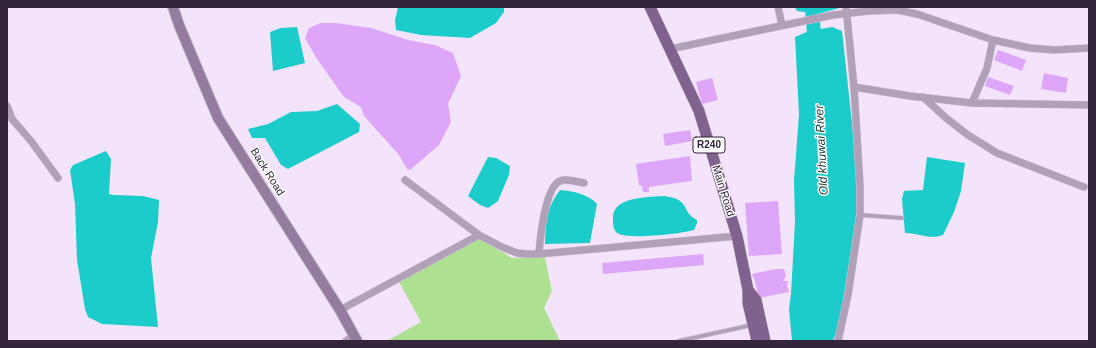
<!DOCTYPE html>
<html>
<head>
<meta charset="utf-8">
<style>
  body { margin:0 }
  #map { position:relative; width:1096px; height:348px; overflow:hidden; background:#f3e4fb; font-family:Arial,sans-serif }
  canvas { display:block }
  .frame { position:absolute; inset:0; border:8px solid #33253a; pointer-events:none }
</style>
</head>
<body>
<div id="map">
<canvas width="1096" height="348"></canvas>
<div class="frame"></div>
</div>
<script>
const g = document.querySelector('canvas').getContext('2d');
g.lineJoin = 'round';
function fillPath(path, color) {
  g.fillStyle = color;
  g.fill(path, 'evenodd');
}
function trace(path, color, width, dash) {
  g.strokeStyle = color;
  g.lineWidth = width;
  g.lineCap = dash ? 'butt' : 'round';
  g.setLineDash(dash || []);
  g.stroke(path);
}
function drawText(font, color, halo, rows, align = 'center') {
  g.font = font + ' Arial,sans-serif';
  g.lineWidth = 3;
  g.setLineDash([]);
  g.textBaseline = 'middle';
  g.strokeStyle = halo;
  g.fillStyle = color;
  for (const [text, x, y, turn = 0] of rows) {
    g.save();
    g.translate(x, y);
    g.rotate((+turn || 0) * Math.PI / 180);
    g.textAlign = isNaN(turn) ? turn : align;
    if (halo) g.strokeText(text, 0, 0);
    g.fillText(text, 0, 0);
    g.restore();
  }
}
const green = new Path2D(`
  M476,236L512,258L545,257L552,291L544,308L560,341H387L421,322L399,282Z`);
const water = new Path2D(`
  M398,7H504V12L496,23L470,38L421,35L396,30L395,20Z
  M795,7H843L818,14L797,11Z
  M297,27L305,63L273,71L270,32L281,28Z
  M832,27L842,31L852,123L859,204L839,326L833,341H792L789,309L791,294L795,222L794,181L799,114L795,37L809,31Z
  M337,104L360,124L359,132L288,169L281,165L265,138H252L248,129L268,124L291,112L317,111Z
  M106,151L111,159L109,194L114,195L143,196L159,200L158,222L151,258L158,327L102,324L88,317L85,309L77,260L75,204L70,170L73,165Z
  M488,157L496,158L510,166L509,175L498,201L488,208L480,205L468,196Z
  M927,157L965,163L961,191L954,212L943,235C930,240 919,233 905,233L902,199L904,191L923,190Z
  M560,190C573,191 588,194 597,204L590,243L545,244C546,220 545,211 560,190Z
  M664,196C669,197 675,197 680,201C688,207 685,214 697,220V223L694,230C681,234 627,240 617,233C613,229 613,224 613,219C613,216 613,212 615,210C621,197 651,197 664,196Z`);
const river = new Path2D(`
  M812,7L815,48`);
const building = new Path2D(`
  M321,23H336L371,28L408,40L435,45L453,53L461,76L448,104L451,122L439,145L410,170L407,169L399,155L364,116L361,107L344,97L317,59L305,38L309,28Z
  M998,50L1026,60L1022,71L994,60Z
  M1044,73L1068,78L1066,93L1041,89Z
  M988,77L1014,86L1010,95L985,86Z
  M712,78L718,100L702,104L696,82Z
  M690,130L692,141L665,146L663,134Z
  M690,156L692,181L649,187V192H643L642,186L639,185L636,164Z
  M778,201L782,254L749,256L745,203Z
  M703,254L704,265L603,274L602,263Z
  M776,269H784L786,276L783,281H788L787,286L789,292L759,298L755,281L752,274Z`);
const lane = new Path2D(`
  M860,215L902,218
  M679,341L752,325`);
const street = new Path2D(`
  M778,7L782,25
  M993,40L1030,48L1054,50L1089,48
  M670,49L833,15L869,11L897,10L917,14L993,40L987,68L972,103
  M854,87L910,96L972,103L1089,105
  M923,97L946,118L968,135L997,153L1084,187
  M7,106L12,119L31,141L58,178
  M405,180L479,235L502,247L517,253L527,254H539L737,236
  M539,254C540,239 545,187 560,181C567,178 577,182 584,183
  M340,310L479,235
  M346,341L354,336
  M838,341L848,295L860,215V186L854,87L846,7`);
const secondary = new Path2D(`
  M173,7L179,25L218,118L340,310L357,341`);
const primary = new Path2D(`
  M650,7L699,111L737,236L748,290V303L757,341
  M748,290L756,300L765,341`);
const shields = [
  [709,145,32]
];
const shieldNames = [
  ["R240",709,145]
];
const streetNames = [
  ["Back Road",267,172,58],
  ["Main Road",723,191,73]
];
const waterNames = [
  ["Old khuwai River",822,150,-93]
];
fillPath(green, '#aee091');
fillPath(water, '#1ccccb');
trace(river, '#1ccccb', 14);
fillPath(building, '#dea6f8');
trace(lane, '#d0c2d8', 5);
trace(street, '#d0c2d8', 8);
trace(secondary, '#d0c2d8', 12);
trace(primary, '#d0c2d8', 12);
trace(lane, '#b0a0b8', 3.5);
trace(street, '#b0a0b8', 7);
trace(secondary, '#947c9f', 10);
trace(primary, '#7f628d', 11);
for (const [x, y, w] of shields) {
  const box = new Path2D();
  box.roundRect(x - w / 2, y - 8, w, 16, 3);
  g.fillStyle = '#fff';
  g.fill(box);
  trace(box, '#33253a', 1);
}
drawText('bold 10px', '#33253a', null, shieldNames);
drawText('11px', '#33253a', '#fff', streetNames);
drawText('italic 12px', '#253f3e', '#fff', waterNames);
</script>
</body>
</html>
